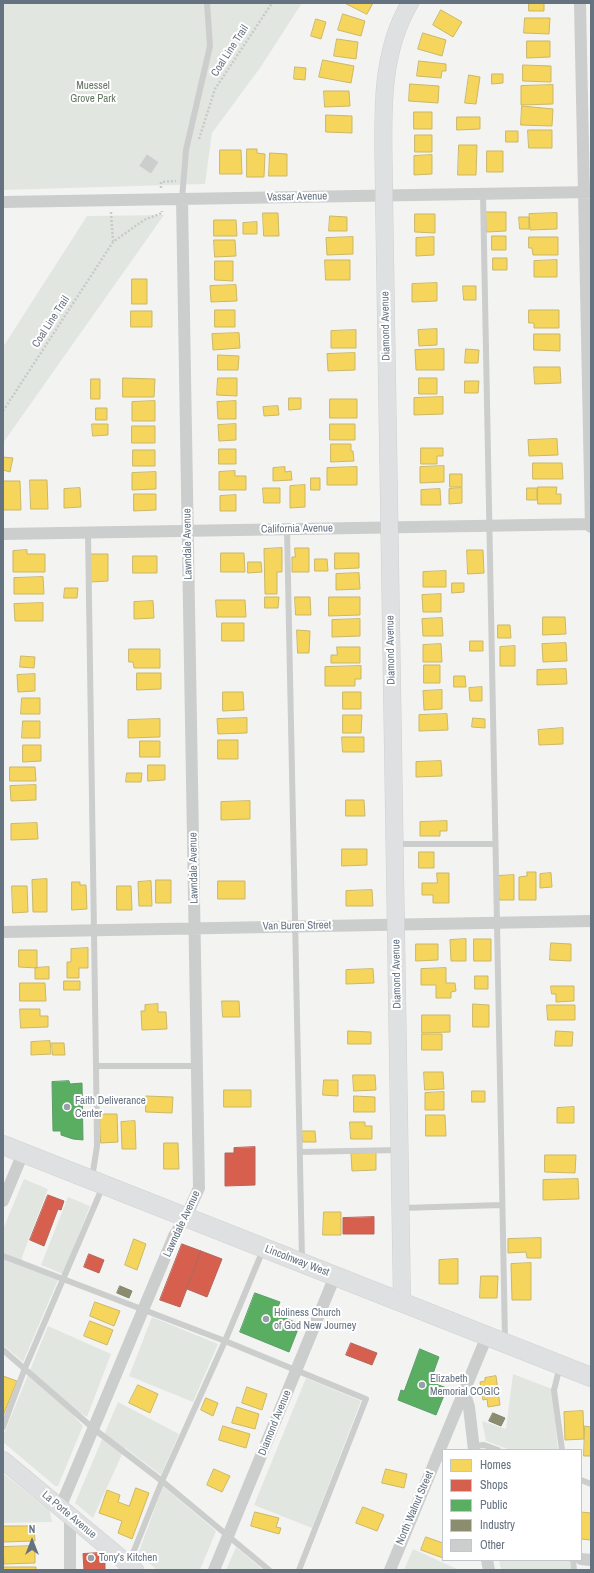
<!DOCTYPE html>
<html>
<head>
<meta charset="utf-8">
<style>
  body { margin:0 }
  #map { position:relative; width:594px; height:1573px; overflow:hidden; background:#f3f4f2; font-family:"Archivo Narrow",sans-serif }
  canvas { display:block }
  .frame { position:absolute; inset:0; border:4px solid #657280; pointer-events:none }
  .legend { position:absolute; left:442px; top:1449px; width:140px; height:112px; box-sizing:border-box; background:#fff; border:1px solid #c1c7cc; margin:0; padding:5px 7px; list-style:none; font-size:12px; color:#657280 }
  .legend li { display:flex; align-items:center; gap:8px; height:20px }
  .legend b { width:20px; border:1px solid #c1c7cc }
  .north { position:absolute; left:12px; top:1521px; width:40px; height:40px; -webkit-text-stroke:3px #fff; paint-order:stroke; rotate:0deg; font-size:11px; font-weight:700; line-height:16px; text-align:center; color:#657280 }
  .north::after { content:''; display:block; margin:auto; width:14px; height:18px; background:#657280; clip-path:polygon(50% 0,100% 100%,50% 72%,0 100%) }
</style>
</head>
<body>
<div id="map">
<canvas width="594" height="1573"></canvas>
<div class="frame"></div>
<ul class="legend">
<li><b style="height:11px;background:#f6d55c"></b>Homes</li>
<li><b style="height:11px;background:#d6604d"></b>Shops</li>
<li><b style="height:11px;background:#5aae61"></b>Public</li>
<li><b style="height:11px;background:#8c8c6e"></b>Industry</li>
<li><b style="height:11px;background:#cccece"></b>Other</li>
</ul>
<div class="north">N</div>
</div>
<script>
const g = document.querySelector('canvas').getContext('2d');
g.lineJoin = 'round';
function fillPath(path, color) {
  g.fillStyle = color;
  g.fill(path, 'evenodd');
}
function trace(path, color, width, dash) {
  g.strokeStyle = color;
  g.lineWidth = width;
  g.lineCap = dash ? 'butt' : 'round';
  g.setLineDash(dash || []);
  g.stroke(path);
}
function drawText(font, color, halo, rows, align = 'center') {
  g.font = font + ' "Archivo Narrow",sans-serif';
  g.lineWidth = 4;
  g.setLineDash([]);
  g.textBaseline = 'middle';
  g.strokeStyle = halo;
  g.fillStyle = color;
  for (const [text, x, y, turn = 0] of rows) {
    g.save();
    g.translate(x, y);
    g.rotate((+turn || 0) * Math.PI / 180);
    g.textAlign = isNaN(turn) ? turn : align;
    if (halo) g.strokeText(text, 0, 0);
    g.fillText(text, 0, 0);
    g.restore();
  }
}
const green = new Path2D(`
  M3,3H302L260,68L212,133L205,184L3,190Z
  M164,215L3,443V347L87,216Z
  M24,1179L48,1189L22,1257L24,1267L58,1280L23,1362L3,1345V1229Z
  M68,1197L90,1206L63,1274L41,1265Z
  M152,1317L218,1344L193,1402L129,1376Z
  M48,1326L111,1354L87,1417L77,1411L73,1415L83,1426L58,1486H55L3,1442V1436Z
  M513,1374L552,1389L558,1450H510L486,1441L482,1421L506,1429Z
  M306,1378L361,1401L312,1528L254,1505Z
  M118,1402L179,1434L161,1475L125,1448L93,1518L75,1503Z
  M3,1473L50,1511L52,1522L3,1523Z
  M163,1486L216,1531L200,1570H157L138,1554Z
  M236,1547L263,1570H226Z
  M413,1549L459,1570H460H404Z
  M499,1560H570L571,1570H501Z`);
const homes = new Path2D(`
  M345,3H373L367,14Z
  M529,3H544V11H529Z
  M441,10L462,22L453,37L433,25Z
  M343,14L365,21L361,36L338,30Z
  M525,18H550L549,34L524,33Z
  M316,19L326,22L321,39L311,36Z
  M423,33L446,40L442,56L418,49Z
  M337,39L358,42L356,59L334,56Z
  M527,41H550V57L527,58Z
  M323,60L354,66L351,83L319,77Z
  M419,61L446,64V71H442L441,78L417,76Z
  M523,65L551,66V82L523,81Z
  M295,67L306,68L305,80L294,79Z
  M492,74H503V83L492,84Z
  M469,75L480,77L476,104L465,103Z
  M410,84L439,86L438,103L409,101Z
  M553,85V104L521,105V86Z
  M324,91H349L350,106L325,107Z
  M522,106L553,109L552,126L521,125Z
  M414,112H432V129H414Z
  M326,115L352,116V133L326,132Z
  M457,117H480V129L457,130Z
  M528,130H552V148H529Z
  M506,131H518V142H506Z
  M415,135H432V152H415Z
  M459,145H477L476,175H458Z
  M247,149H257V153L265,154L264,177H247Z
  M220,150H241L242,174H220Z
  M487,151H503V172H487Z
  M270,153L287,154V176H269Z
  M432,155V174L414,175V156Z
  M486,212H506V231L487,232Z
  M263,213H278L279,236H264Z
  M557,213V229L530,230L529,214Z
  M415,214H435V233L415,232Z
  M330,216L347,217V231H329Z
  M519,217H529V229H520Z
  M214,220H236L237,236H214Z
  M257,222V234H243V223Z
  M492,236H506V250H492Z
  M353,237V254L327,255L326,238Z
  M434,237V255L416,256V238Z
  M529,237H558V255H533L532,248H529Z
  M214,240H235L236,256L215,257Z
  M493,258H507V270H493Z
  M325,260H350V280H326Z
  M557,260V277H534V261Z
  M215,261H233V281L215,280Z
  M132,279H147V304H132Z
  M437,283V301L412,302V284Z
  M236,285L237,301L211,302L210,286Z
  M463,286H476V300H464Z
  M215,310H235V327H215Z
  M529,310H559V328H534V323H529Z
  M131,311H152V327H131Z
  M437,329V345L419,346L418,330Z
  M356,330V348H331V331Z
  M239,333L240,348L213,350L212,334Z
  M534,334H560V351L534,350Z
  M444,349V370H416L415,350Z
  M466,349L479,350L478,363H465Z
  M355,353V370L328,371L327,354Z
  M218,355L239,356L238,370H218Z
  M534,367H560L561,383L535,384Z
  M123,378L155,379L154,397H123Z
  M218,378H237V396L217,395Z
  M419,378H437V394H419Z
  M91,379H100V399H91Z
  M465,381H479L478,393H465Z
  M443,397V414L414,415V398Z
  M289,398H301V409L289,410Z
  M330,399H357V418H330Z
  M155,401V421H132V402Z
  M236,401V419H218L217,402Z
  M278,406L279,415L264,416L263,407Z
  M96,408H107V420H96Z
  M92,424H108V435L93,436Z
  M236,424V440L219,441L218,425Z
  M330,424H355V440H330Z
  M132,426H155V443H132Z
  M557,439L558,455L529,456L528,440Z
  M331,444H351V451H353L354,461L331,462Z
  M421,448H443V456H437V464H421Z
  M219,449H236V464H219Z
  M133,450H155V466H133Z
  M3,457L13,458L10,472L3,470Z
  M533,463H562L563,479H533Z
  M444,466V482L420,483V467Z
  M285,467V472L291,471L292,480L273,481V468Z
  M357,467V485H327V468Z
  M235,471V476H246V490H219V472Z
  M156,472V489L132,490V473Z
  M450,474H462V487H450Z
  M311,478H320V490H311Z
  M30,480H47L48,509H31Z
  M3,481H20L21,510H4Z
  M305,485V507L290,508V486Z
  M538,487H557L556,494H561V504H538Z
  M80,488L81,507L64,508V489Z
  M263,488H280V503H264Z
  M462,488V503L449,504V489Z
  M527,488H537V500H527Z
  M440,489L441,505H421V490Z
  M134,494H156V510L134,511Z
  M236,495V511H220V496Z
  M282,548V572H277V594H265L264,549Z
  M295,548H309V572H292V557H295Z
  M27,550V554H45V572H13V551Z
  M467,550H483L484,573L468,574Z
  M221,553H244L245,572H221Z
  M335,553H359V568L335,569Z
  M90,554H108V581L91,582Z
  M133,556H157V573H133Z
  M315,559H327L328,571H315Z
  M248,562H261L262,572L248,573Z
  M446,571V587H423V572Z
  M359,573L360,589L336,590V574Z
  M43,577L44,594H14V578Z
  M452,583H464V592L452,593Z
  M65,588H78L77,598H64Z
  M441,594V612H423L422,595Z
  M265,597H279L278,608H265Z
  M295,597H310L311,615H296Z
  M329,597H360V615L329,616Z
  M216,600H245L246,617H217Z
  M153,601L154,618L134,619V602Z
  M43,603V621H15L14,604Z
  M543,617H565L566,634L543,635Z
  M442,618L443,636H423L422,619Z
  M360,619V636L332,637V620Z
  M222,623H244V641H222Z
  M498,625H510L511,638H498Z
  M297,630L310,631L309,653H298Z
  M470,641H483V651H470Z
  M566,643L567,661L543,662L542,644Z
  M441,644L442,662H423V645Z
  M515,646V666H500V647Z
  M337,647H360V663H331V655H337Z
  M129,649H160V668H134L133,662H129Z
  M21,656L35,657L34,668L20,667Z
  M424,665H440V683H424Z
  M361,666V679H355V686H325V667Z
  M566,669L567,684L537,685V670Z
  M137,673H161V689L137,690Z
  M35,674V691L18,692L17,675Z
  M454,676H465L466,687H454Z
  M482,687V701H470L469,688Z
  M442,690V709L424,710L423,691Z
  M223,692H243L244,710L223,711Z
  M343,692H361V709H343Z
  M22,698H40V714H21Z
  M447,714L448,730L419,731V715Z
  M343,715H362L361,733H343Z
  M247,718V733L218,734L217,719Z
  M473,718L485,719V728L472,727Z
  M160,719V737L128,738V720Z
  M23,721H40V738H22Z
  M563,728V744L539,745L538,730Z
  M342,737H364V752H343Z
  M218,740H238V759H218Z
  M140,741H160V757H140Z
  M23,745H41V761L23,762Z
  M441,761L442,776L416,777V762Z
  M148,765H165V780L148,781Z
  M10,767H35L36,781H10Z
  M127,773H142L141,782H126Z
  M36,785V800L11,801L10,786Z
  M346,800H364L365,816H346Z
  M250,801V819L221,820V802Z
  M447,821V831H440V836H420V822Z
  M37,823L38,839L11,840V824Z
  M342,849H367V865L342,866Z
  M419,852H434V868H419Z
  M527,872H536V900H519V877L527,876Z
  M437,873H449V903H433V895H422V883H437Z
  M551,873L552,887L540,888V874Z
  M514,875V900H499L498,876Z
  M47,879V912H33L32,880Z
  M156,880H171V903H156Z
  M151,881L152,906H139L138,882Z
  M218,881H245V899H218Z
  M72,882H80V885H86L87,909L72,910Z
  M12,886H27L28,912L13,913Z
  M117,886H131L132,910H117Z
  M372,890L373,906H346V891Z
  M466,939V961H451L450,940Z
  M474,939H491V961H474Z
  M551,943L571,944V961L550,960Z
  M416,944H438V960L416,961Z
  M88,948V968H79V978H67V962H71V949Z
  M19,950H37V968L19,967Z
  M49,967V979H35V968Z
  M446,968V983H455L456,991L451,992V998H436V985H421V969Z
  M373,969L374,983L346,984V970Z
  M475,976H488V989H475Z
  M64,981H80V990H64Z
  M20,983H45L46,1001H20Z
  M551,986H574V1001L556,1002V994H552Z
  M222,1001H239L240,1017H223Z
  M158,1004V1012H166L167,1029L142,1030L141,1011H145V1005Z
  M473,1004L489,1005V1027H473Z
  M547,1005H575V1020H548Z
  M20,1009H40V1016H48V1027L21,1028Z
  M422,1015H450V1032L422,1033Z
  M348,1031L371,1032V1044H348Z
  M556,1031L573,1032L572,1046H555Z
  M422,1034H442V1050H422Z
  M50,1041L51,1054L31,1055V1042Z
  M52,1043H64L65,1055H53Z
  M424,1072H443L444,1089L425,1090Z
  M353,1075H375L376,1090L354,1091Z
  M324,1080H338V1096L323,1095Z
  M224,1090H251V1107H224Z
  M472,1091H485V1102H472Z
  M444,1092V1110H425V1093Z
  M146,1096L173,1097L172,1113L146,1112Z
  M354,1096L375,1097V1112H354Z
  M574,1107V1123H557V1108Z
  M100,1114H117L118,1142L101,1143Z
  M426,1115H445L446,1136H426Z
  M135,1121L136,1149H122L121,1122Z
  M350,1122H365V1126H372V1139H351Z
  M302,1131H315L316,1142H303Z
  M164,1143H178L179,1169H164Z
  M376,1153V1170L352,1171L351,1154Z
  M545,1155H576L575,1173L545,1172Z
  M578,1179L579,1199L543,1200V1180Z
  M324,1212H341V1235H323Z
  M541,1238V1258H527L526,1252L508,1253V1239Z
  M134,1239L146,1244L137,1270L125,1265Z
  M458,1259V1284H439V1260Z
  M531,1263V1300H512L511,1264Z
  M481,1276H498L497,1298H480Z
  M95,1302L120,1311L114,1326L90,1316Z
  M90,1321L113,1330L107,1345L84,1336Z
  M3,1376L17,1381L3,1416Z
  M496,1376L500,1405L488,1407L487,1399L483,1400L480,1382L485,1381V1378Z
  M138,1385L158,1394L150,1413L129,1403Z
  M247,1387L267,1394L262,1410L242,1403Z
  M206,1398L218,1403L213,1416L201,1410Z
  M237,1407L259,1414L255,1429L232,1423Z
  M583,1411L584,1439L565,1440L564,1412Z
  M223,1426L250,1434L246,1448L219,1440Z
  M585,1426L591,1427V1456H584Z
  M214,1469L230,1476L222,1492L207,1485Z
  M386,1469L407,1474L404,1488L382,1483Z
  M136,1488L149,1493L132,1539L118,1533L122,1521L99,1513L107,1490L120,1495L118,1502L129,1506Z
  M363,1507L384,1515L377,1531L356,1523Z
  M255,1512L279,1518L276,1527L281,1528L279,1534L251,1526Z
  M581,1512L591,1513V1540L581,1539Z
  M3,1526H34L35,1541L3,1542Z
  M426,1537L443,1543V1558L421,1550Z
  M35,1546V1563L4,1564L3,1547Z
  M4,1567H36V1570H4Z`);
const shops = new Path2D(`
  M255,1147V1185L225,1186V1153H234V1148Z
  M48,1195L64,1201L61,1210L58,1209L44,1246L30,1240Z
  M374,1217V1234H343V1218Z
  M182,1244L201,1251L180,1307L160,1300Z
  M201,1251L222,1259L207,1297L187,1289Z
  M89,1254L104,1260L99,1273L84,1267Z
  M351,1343L377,1353L372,1365L346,1355Z
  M99,1553L100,1563H105V1570H84L83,1554Z`);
const public = new Path2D(`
  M69,1081L70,1084L82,1083L83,1140L73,1139L61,1135V1131H53L52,1082Z
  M255,1293L280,1302L275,1314L300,1324L289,1352L240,1332Z
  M420,1349L439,1357L430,1382L447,1388L436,1415L398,1400L401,1390L404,1391Z`);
const industry = new Path2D(`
  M120,1286L132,1291L129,1298L117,1293Z
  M493,1413L505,1418L501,1426L489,1421Z`);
const building = new Path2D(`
  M147,154L159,162L151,174L139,166Z`);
const path = new Path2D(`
  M199,139L215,89L272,3
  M161,188V182L176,181
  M111,212L113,241
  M3,411L113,242L144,220L162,213V211`);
const lane = new Path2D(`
  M483,194L505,1340
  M182,199L186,150L210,46L207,3
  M287,529L302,1260
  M88,532L96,1066L97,1146L92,1178
  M397,844H495
  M96,1066H197
  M300,1152L399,1150
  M402,1208L502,1205
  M3,1256L225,1341L366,1399L299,1570
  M3,1350L94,1429L162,1481L269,1570
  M560,1366L554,1390L562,1450
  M3,1427L25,1368L103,1186
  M474,1446L484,1445L498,1450
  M581,1480L591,1484
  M573,1560L574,1570
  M129,1563L162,1481L225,1341L263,1250`);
const street = new Path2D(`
  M580,3L591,527
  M3,202L591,192
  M3,534L591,524
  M3,932L591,921
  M3,1201L23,1153
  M464,1391L469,1407L474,1450
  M60,1508L174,1236L186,1217L199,1188L182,199
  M70,1516V1570
  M581,1559L591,1560
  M487,1560L489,1570
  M214,1570L335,1276
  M390,1570L487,1336`);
const secondary = new Path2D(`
  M402,1302L384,195C384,131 376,60 410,3
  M3,1460L135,1570`);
const primary = new Path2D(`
  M3,1145L591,1377`);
const markers = [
  [67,1107,4,"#97a0a8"],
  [266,1319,4,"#97a0a8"],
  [422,1385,4,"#97a0a8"],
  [91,1558,4,"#97a0a8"]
];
const streetNames = [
  ["Coal Line Trail",230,51,-57],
  ["Vassar Avenue",297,197,-1],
  ["Coal Line Trail",51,322,-57],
  ["Diamond Avenue",386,326,-91],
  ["California Avenue",297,529,-1],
  ["Lawndale Avenue",188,544,-91],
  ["Diamond Avenue",391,650,-91],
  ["Lawndale Avenue",194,868,-91],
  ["Van Buren Street",297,926,-1],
  ["Diamond Avenue",397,974,-91],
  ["Lawndale Avenue",182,1224,-65],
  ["Lincolnway West",297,1261,21],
  ["Diamond Avenue",275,1423,-68],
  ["North Walnut Street",415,1508,-67],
  ["La Porte Avenue",69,1515,40]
];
const parkNames = [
  ["Muessel",93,86],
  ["Grove Park",93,99]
];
const poiNames = [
  ["Faith Deliverance",75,1101],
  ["Center",75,1114],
  ["Holiness Church",274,1313],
  ["of God New Journey",274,1326],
  ["Elizabeth",430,1379],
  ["Memorial COGIC",430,1392],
  ["Tony's Kitchen",99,1558]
];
fillPath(green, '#e2e6e0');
fillPath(homes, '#f6d55c');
trace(homes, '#cab767', 1);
fillPath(shops, '#d6604d');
trace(shops, '#b4655c', 1);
fillPath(public, '#5aae61');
trace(public, '#5d9c6a', 1);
fillPath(industry, '#8c8c6e');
trace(industry, '#808473', 1);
fillPath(building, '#cccece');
trace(building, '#e2e3e2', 1);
trace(secondary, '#cfd0d0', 18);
trace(primary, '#cfd0d0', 20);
trace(path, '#c8caca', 2.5, [2, 2]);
trace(lane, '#cccdcd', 6);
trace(street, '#cccdcd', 12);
trace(secondary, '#dfe0e1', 17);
trace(primary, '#dfe0e1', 19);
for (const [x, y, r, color] of markers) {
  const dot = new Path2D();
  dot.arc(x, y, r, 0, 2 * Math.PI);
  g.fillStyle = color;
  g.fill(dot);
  trace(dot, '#fff', 1.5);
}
drawText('11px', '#657280', '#fff', streetNames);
drawText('11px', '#667864', '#fff', parkNames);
drawText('11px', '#657280', '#fff', poiNames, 'left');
</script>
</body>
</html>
